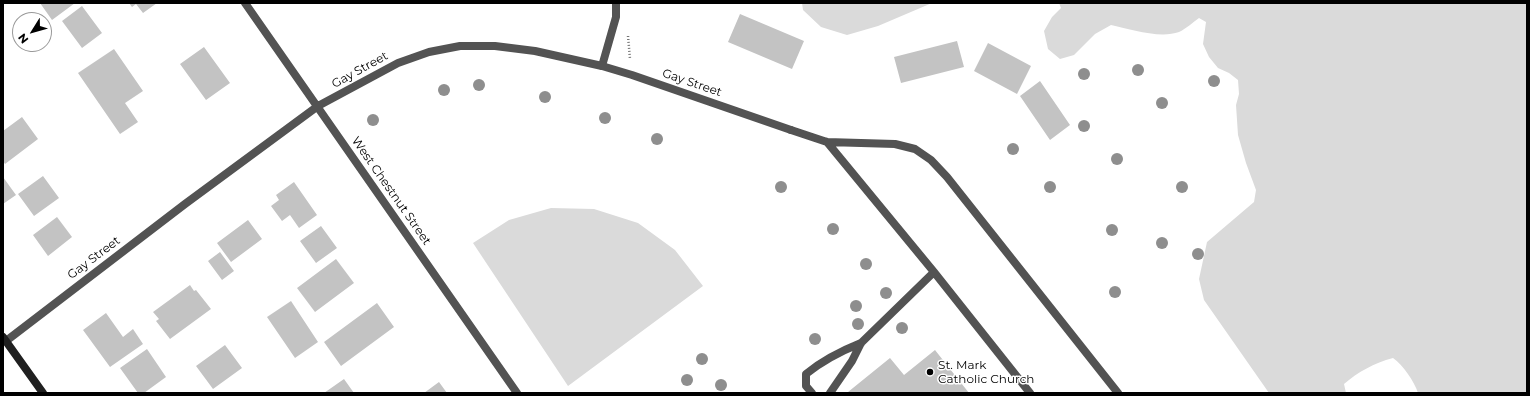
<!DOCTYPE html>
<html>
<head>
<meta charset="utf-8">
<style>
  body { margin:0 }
  #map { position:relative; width:1530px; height:396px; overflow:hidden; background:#fff; font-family:Montserrat,sans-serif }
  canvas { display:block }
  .frame { position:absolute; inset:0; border:4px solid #000; pointer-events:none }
  .north { position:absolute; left:12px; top:12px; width:40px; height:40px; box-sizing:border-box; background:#fff; border:1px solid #999; border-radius:50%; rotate:233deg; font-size:11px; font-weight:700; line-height:16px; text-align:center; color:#000 }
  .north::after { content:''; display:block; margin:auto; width:14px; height:18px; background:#000; clip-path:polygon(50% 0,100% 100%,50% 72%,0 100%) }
</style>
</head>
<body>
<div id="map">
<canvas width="1530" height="396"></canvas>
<div class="frame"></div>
<div class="north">N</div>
</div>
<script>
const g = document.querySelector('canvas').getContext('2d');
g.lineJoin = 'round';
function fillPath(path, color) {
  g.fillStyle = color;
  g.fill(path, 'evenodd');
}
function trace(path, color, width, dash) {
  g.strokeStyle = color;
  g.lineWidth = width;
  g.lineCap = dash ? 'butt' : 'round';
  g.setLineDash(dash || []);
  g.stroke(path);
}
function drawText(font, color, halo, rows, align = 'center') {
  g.font = font + ' Montserrat,sans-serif';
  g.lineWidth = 3;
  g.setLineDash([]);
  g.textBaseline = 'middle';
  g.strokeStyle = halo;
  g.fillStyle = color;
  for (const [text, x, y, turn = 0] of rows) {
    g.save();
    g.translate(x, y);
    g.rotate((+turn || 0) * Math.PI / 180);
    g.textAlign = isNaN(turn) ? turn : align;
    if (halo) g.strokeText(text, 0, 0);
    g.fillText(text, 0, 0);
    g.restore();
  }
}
const green = new Path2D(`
  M802,3H932L878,26L847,35L821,27L803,10Z
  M1059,3H1527V393H1418C1414,381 1403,365 1393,358C1374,363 1358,372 1344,384L1346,393H1269L1204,300L1199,279L1207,242L1254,202L1256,190L1246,163L1238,135L1236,105L1239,94L1238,80L1229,73L1218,68L1209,57L1203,44L1206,22L1199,18C1193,22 1186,29 1179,32C1160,39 1129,29 1111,25L1095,34L1074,55L1060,59L1048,49L1044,31L1052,17L1061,8Z
  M551,208L594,209L638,223L675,250L703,286L568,386L473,243L509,220Z`);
const building = new Path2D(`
  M40,3H75L52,20Z
  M129,3H157L143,13L136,4L132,7Z
  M82,6L102,33L82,48L62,21Z
  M740,14L804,41L792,69L728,42Z
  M957,41L964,67L901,83L894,57Z
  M988,43L1031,66L1017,94L974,71Z
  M204,47L230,83L206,100L180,64Z
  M114,49L143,91L125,103L138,122L120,134L78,73Z
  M1040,81L1070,125L1050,140L1020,96Z
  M22,117L38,139L5,164L3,161V131Z
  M43,176L59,198L34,216L18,194Z
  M3,177L16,195L3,204Z
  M294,182L317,215L299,228L290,215L282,221L271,206L279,200L276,195Z
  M57,217L72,237L48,256L33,235Z
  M248,220L262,239L231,262L217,243Z
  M321,226L337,248L316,263L300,241Z
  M220,252L234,271L222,280L208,261Z
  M336,259L354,283L315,312L297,288Z
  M190,285L194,291L196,290L211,309L170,339L156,321L159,319L153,312Z
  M291,301L318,342L295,358L267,317Z
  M377,303L394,327L341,366L324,342Z
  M106,313L123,337L133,329L143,344L110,367L83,330Z
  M225,345L242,368L213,389L196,366Z
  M147,349L166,377L144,393H138L120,368Z
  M935,350L969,393H849L848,392L890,358L904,375Z
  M344,379L354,393H324Z
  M439,382L447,393H424Z`);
const path = new Path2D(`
  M628,36L630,59`);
const lane = new Path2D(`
  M602,66L616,17V3
  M791,130L827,142L895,144L915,149L931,160L947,177L1118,393
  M827,142L934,272L1030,393
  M812,393L806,386V374C823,360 841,351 861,343
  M830,393L852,361L861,343L934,272`);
const street = new Path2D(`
  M245,3L517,393
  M6,341L185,204L318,106L398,63L429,52L460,46H495L535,51L602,66L632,75L791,130`);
const secondary = new Path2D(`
  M3,337L43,393`);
const trees = [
  [1138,70],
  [1084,74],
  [1214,81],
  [479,85],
  [444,90],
  [545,97],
  [1162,103],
  [605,118],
  [373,120],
  [1084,126],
  [657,139],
  [1013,149],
  [1117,159],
  [781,187],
  [1050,187],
  [1182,187],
  [833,229],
  [1112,230],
  [1162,243],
  [1198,254],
  [866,264],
  [1115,292],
  [886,293],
  [856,306],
  [858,324],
  [902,328],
  [815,339],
  [702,359],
  [687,380],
  [721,385]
];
const markers = [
  [930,372,4,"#000"]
];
const streetNames = [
  ["Gay Street",360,70,-29],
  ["Gay Street",692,83,19],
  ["West Chestnut Street",391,191,55],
  ["Gay Street",94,258,-37]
];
const poiNames = [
  ["St. Mark",938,365],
  ["Catholic Church",938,379]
];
fillPath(green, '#dadada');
fillPath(building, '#c3c3c3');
trace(path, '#757575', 2.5, [1, 2]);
trace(lane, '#535353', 8);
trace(street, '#535353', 8);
trace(secondary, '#202020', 8);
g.fillStyle = '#8e8e8e';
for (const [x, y] of trees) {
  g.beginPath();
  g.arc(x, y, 6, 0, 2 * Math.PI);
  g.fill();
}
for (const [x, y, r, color] of markers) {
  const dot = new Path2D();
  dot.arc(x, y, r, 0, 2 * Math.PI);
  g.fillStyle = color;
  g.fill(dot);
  trace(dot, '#fff', 1.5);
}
drawText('12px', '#000', '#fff', streetNames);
drawText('12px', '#000', '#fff', poiNames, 'left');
</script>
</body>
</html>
